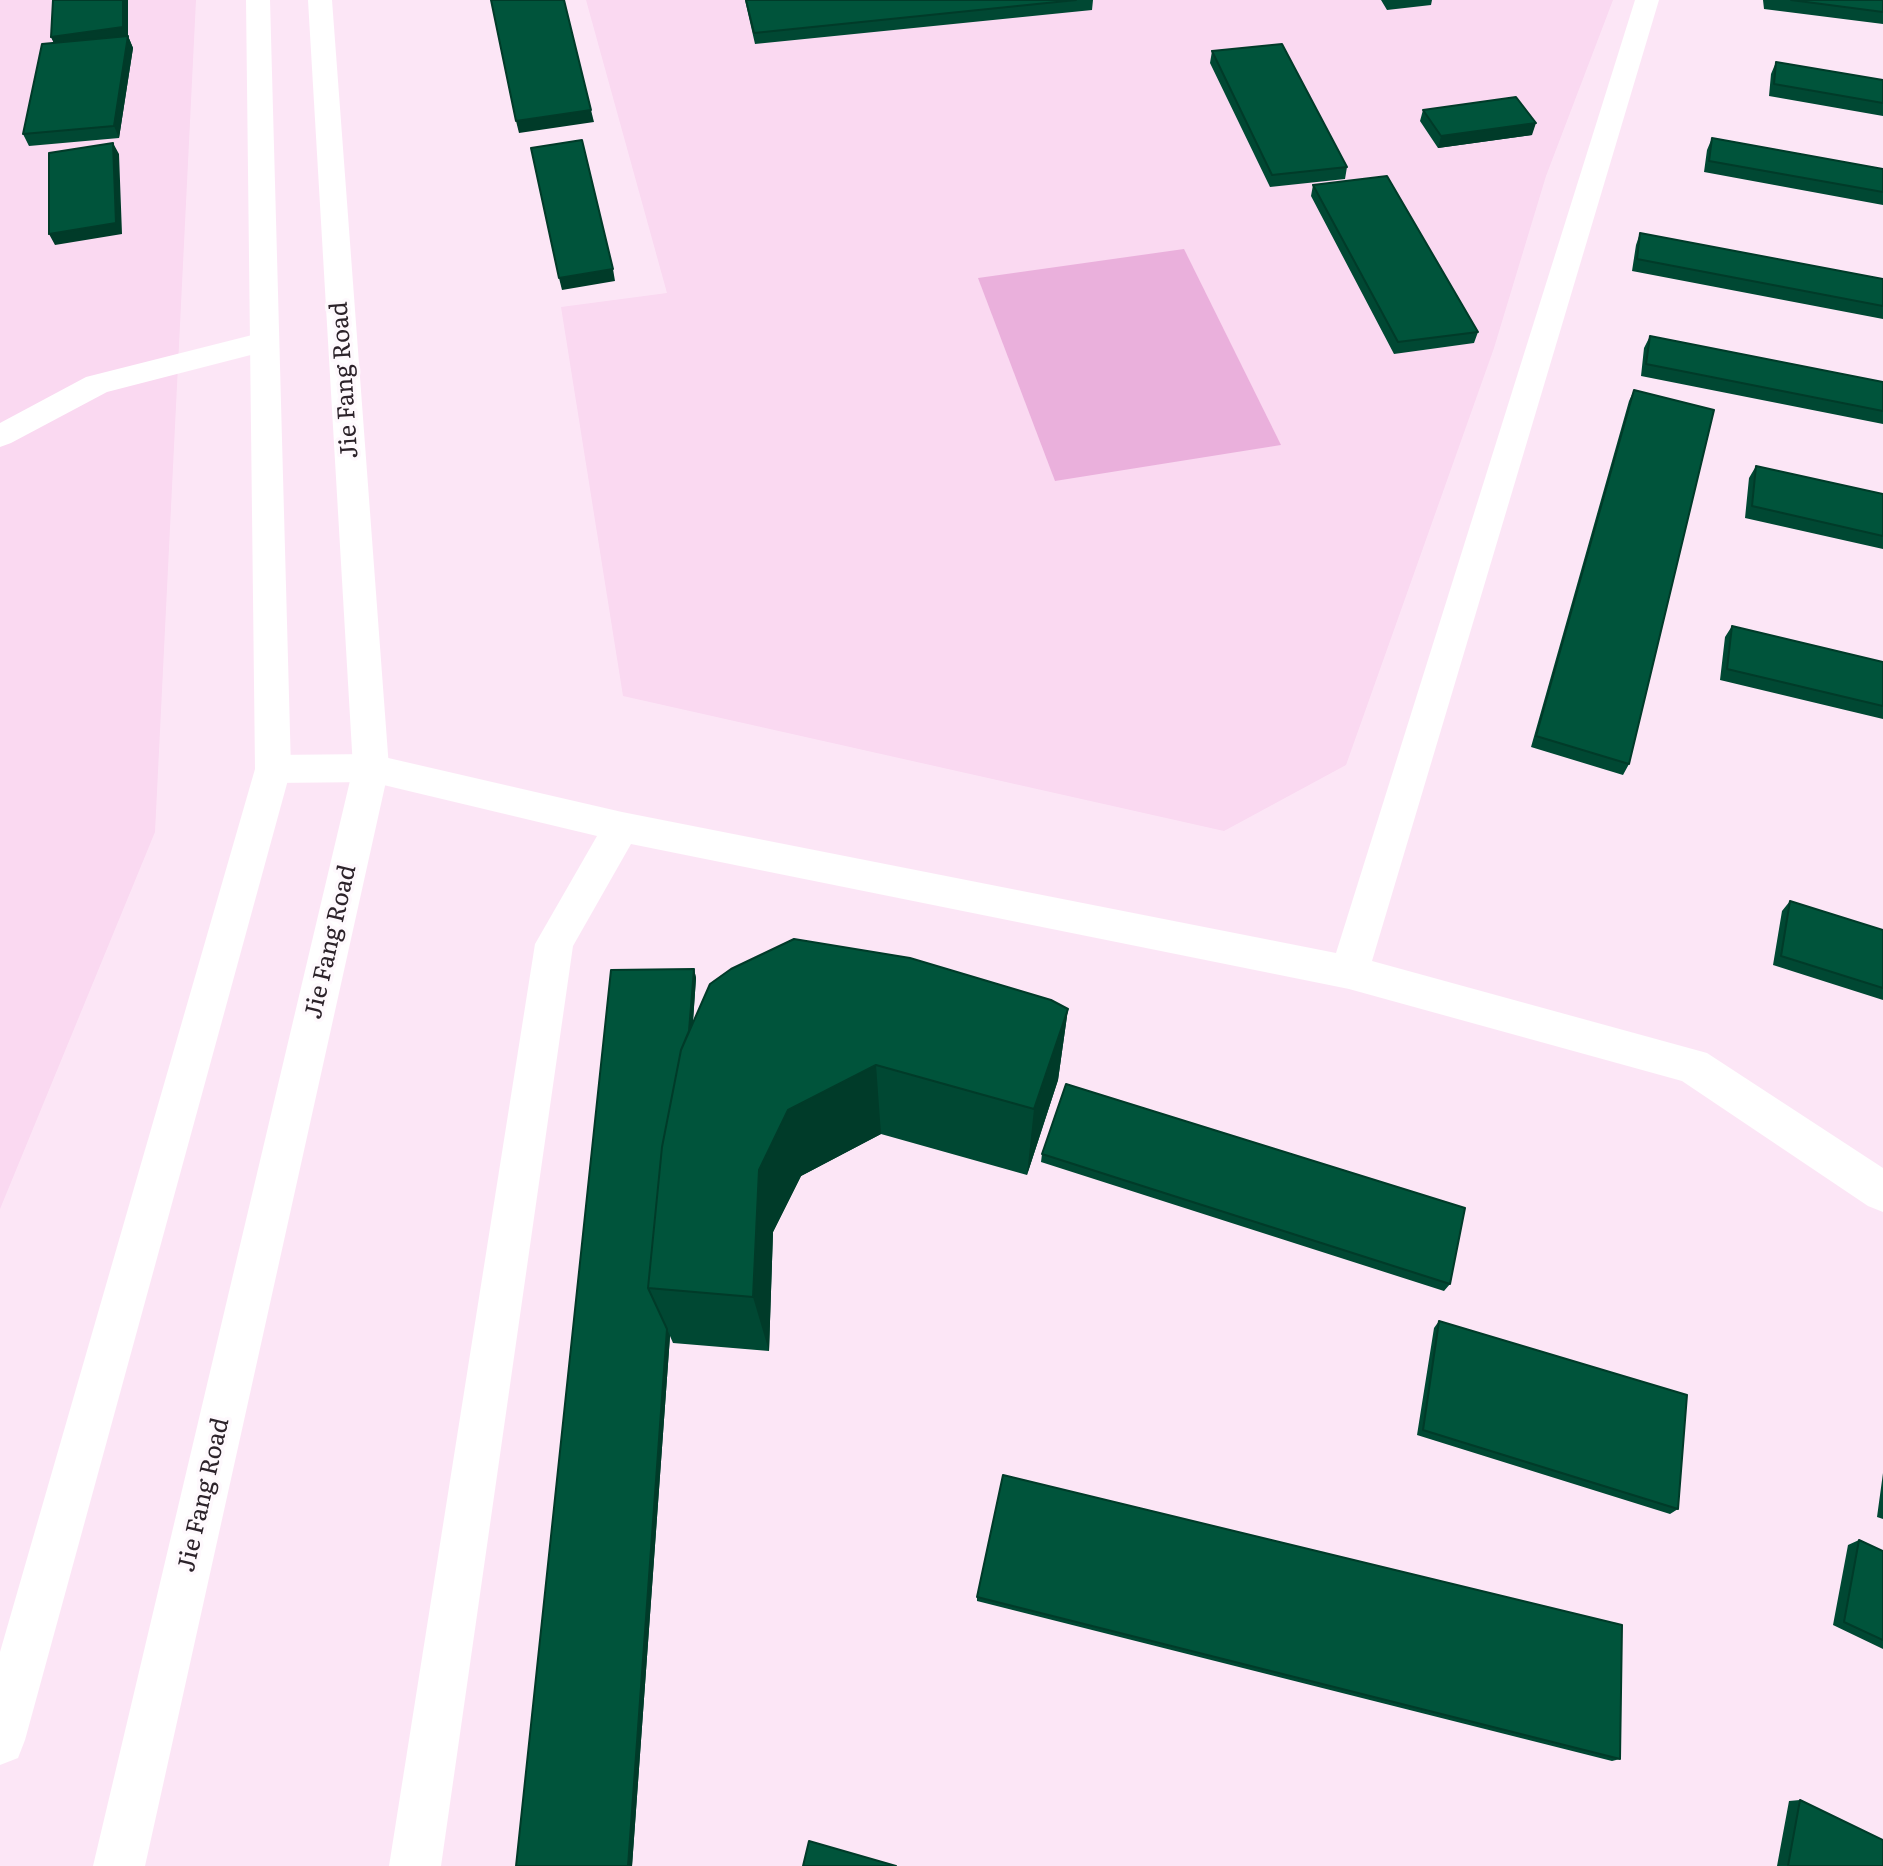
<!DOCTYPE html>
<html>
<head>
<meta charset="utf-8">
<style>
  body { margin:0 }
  canvas { display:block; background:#fce6f6 }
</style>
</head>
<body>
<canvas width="1883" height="1866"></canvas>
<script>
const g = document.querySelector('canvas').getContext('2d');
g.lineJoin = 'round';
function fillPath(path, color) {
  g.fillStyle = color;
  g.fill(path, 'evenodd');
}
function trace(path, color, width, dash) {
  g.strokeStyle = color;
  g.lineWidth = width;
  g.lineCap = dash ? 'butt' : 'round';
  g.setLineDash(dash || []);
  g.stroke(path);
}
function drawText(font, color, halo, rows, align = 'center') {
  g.font = font + ' Literata,serif';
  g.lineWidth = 7;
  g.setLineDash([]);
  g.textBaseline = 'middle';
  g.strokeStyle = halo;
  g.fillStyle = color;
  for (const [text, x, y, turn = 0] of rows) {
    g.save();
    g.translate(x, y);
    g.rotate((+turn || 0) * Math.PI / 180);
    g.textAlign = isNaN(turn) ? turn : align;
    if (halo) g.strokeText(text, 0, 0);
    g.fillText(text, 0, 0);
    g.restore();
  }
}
const built = new Path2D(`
  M0,0H196L155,832L0,1209Z
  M586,0H1613L1546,176L1494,348L1346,765L1224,831L623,696L561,307L667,293Z`);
const green = new Path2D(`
  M1184,249L1281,445L1055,481L978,278Z`);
const minor = new Path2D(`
  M1635,0H1659L1372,961L1707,1053L1883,1168V1212L1868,1206L1682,1081L1349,989L631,844L573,946L441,1866H389L535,944L597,836L371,782L273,783L260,779L255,769L260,759L273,755L371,754L622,812L1336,953Z
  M264,332L274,335L279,342L274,349L107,392L11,443L0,447V423L86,377Z`);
const major = new Path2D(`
  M246,0H270L291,769L25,1740L18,1758L0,1765V1652L255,769Z
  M308,0H332L389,768L145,1866H93L353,768Z`);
const wall = new Path2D(`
  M53,0H128V36L133,48L119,138L29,146L23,134L54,43L51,37Z
  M745,0H1093L1092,10L755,44Z
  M1381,0H1432L1431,5L1387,10Z
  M1763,0H1883V24L1764,9Z
  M1212,51L1347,167L1345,179L1270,187L1210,63Z
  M1776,62L1883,80V116L1769,96L1771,74Z
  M1423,110L1532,135L1438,148L1420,121Z
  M1712,138L1883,169V205L1704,172L1707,150Z
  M1313,185L1478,332L1474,343L1394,354L1311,196Z
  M1640,233L1883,279V319L1632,271L1636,245Z
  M1650,336L1883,382V424L1641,376L1644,348Z
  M1634,390L1629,764L1623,775L1531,747L1629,401Z
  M1756,466L1883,494V549L1745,518L1749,478Z
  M1732,626L1883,662V719L1720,680L1725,637Z
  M1790,901L1883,930V1000L1773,965L1782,911Z
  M694,969L696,978L693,1022L1068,1009L1058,1080L1027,1175L881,1134L801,1176L773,1232L769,1351L673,1343L670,1336L632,1866H516Z
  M1042,1154L1450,1284L1444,1291L1041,1162Z
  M1439,1321L1678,1509L1670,1514L1417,1435L1434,1328Z
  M1883,1473V1519L1877,1517Z
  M1859,1540L1883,1551V1649L1833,1625L1848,1545Z
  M977,1597L1620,1759L1612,1761L977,1601Z
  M1800,1800L1883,1866H1777L1789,1801Z`);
const shadedWall = new Path2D(`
  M123,0H128V39L57,49L51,37Z
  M128,36L133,48L119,138L114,126Z
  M591,110L594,122L519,133L516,121Z
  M1536,123L1532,135L1438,148L1441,136Z
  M113,143L119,154L122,234L55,245L49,234Z
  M613,269L615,281L562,290L559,278Z
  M694,969L696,978L674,1290H670Z
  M1068,1009L1058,1080L1027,1175L1034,1109Z
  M876,1065L881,1134L801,1176L773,1232L769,1351L753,1297L759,1170L788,1110Z
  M667,1329L670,1336L632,1866H628Z`);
const building = new Path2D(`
  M53,0H123V27L51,37Z
  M491,0H564L591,110L516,121Z
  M746,0H1076L754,33Z
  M1791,0H1883V12Z
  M128,36L114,126L23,134L42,44Z
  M1282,44L1347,167L1272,175L1212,51Z
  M1776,62L1883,80V103L1774,84Z
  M1516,97L1536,123L1441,136L1423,110Z
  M1712,138L1883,169V192L1709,161Z
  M582,140L613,269L559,278L531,148Z
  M113,143L116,223L49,234V153Z
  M1387,176L1478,332L1398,342L1313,185Z
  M1640,233L1883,279V306L1637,259Z
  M1650,336L1883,382V411L1646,364Z
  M1634,390L1714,410L1629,764L1536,736Z
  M1756,466L1883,494V536L1752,506Z
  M1732,626L1883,662V706L1727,669Z
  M1790,901L1883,930V988L1781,956Z
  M794,939L910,958L1051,1000L1068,1009L1034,1109L876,1065L788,1110L759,1170L753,1297L648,1288L662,1147L681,1050L710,984L731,969Z
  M694,969L689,1031L681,1050L662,1147L648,1288L667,1329L628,1866H516L611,970Z
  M1066,1084L1465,1208L1450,1284L1042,1154Z
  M1439,1321L1687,1395L1678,1509L1423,1430Z
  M1003,1475L1622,1625L1620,1759L977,1597Z
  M1859,1540L1883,1551V1640L1844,1622Z
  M1800,1800L1883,1840V1866H1788Z
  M809,1841L896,1866H803Z`);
const streetNames = [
  ["Jie Fang Road",345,380,-94],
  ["Jie Fang Road",331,942,-77],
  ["Jie Fang Road",204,1495,-77]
];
fillPath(built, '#fad9f1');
fillPath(green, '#eab0dc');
fillPath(minor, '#fff');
fillPath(major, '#fff');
fillPath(wall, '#004833');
fillPath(shadedWall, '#003b29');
fillPath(building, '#00543b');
trace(building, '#003b29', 2);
drawText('24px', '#2c232a', '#fef9fd', streetNames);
</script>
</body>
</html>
